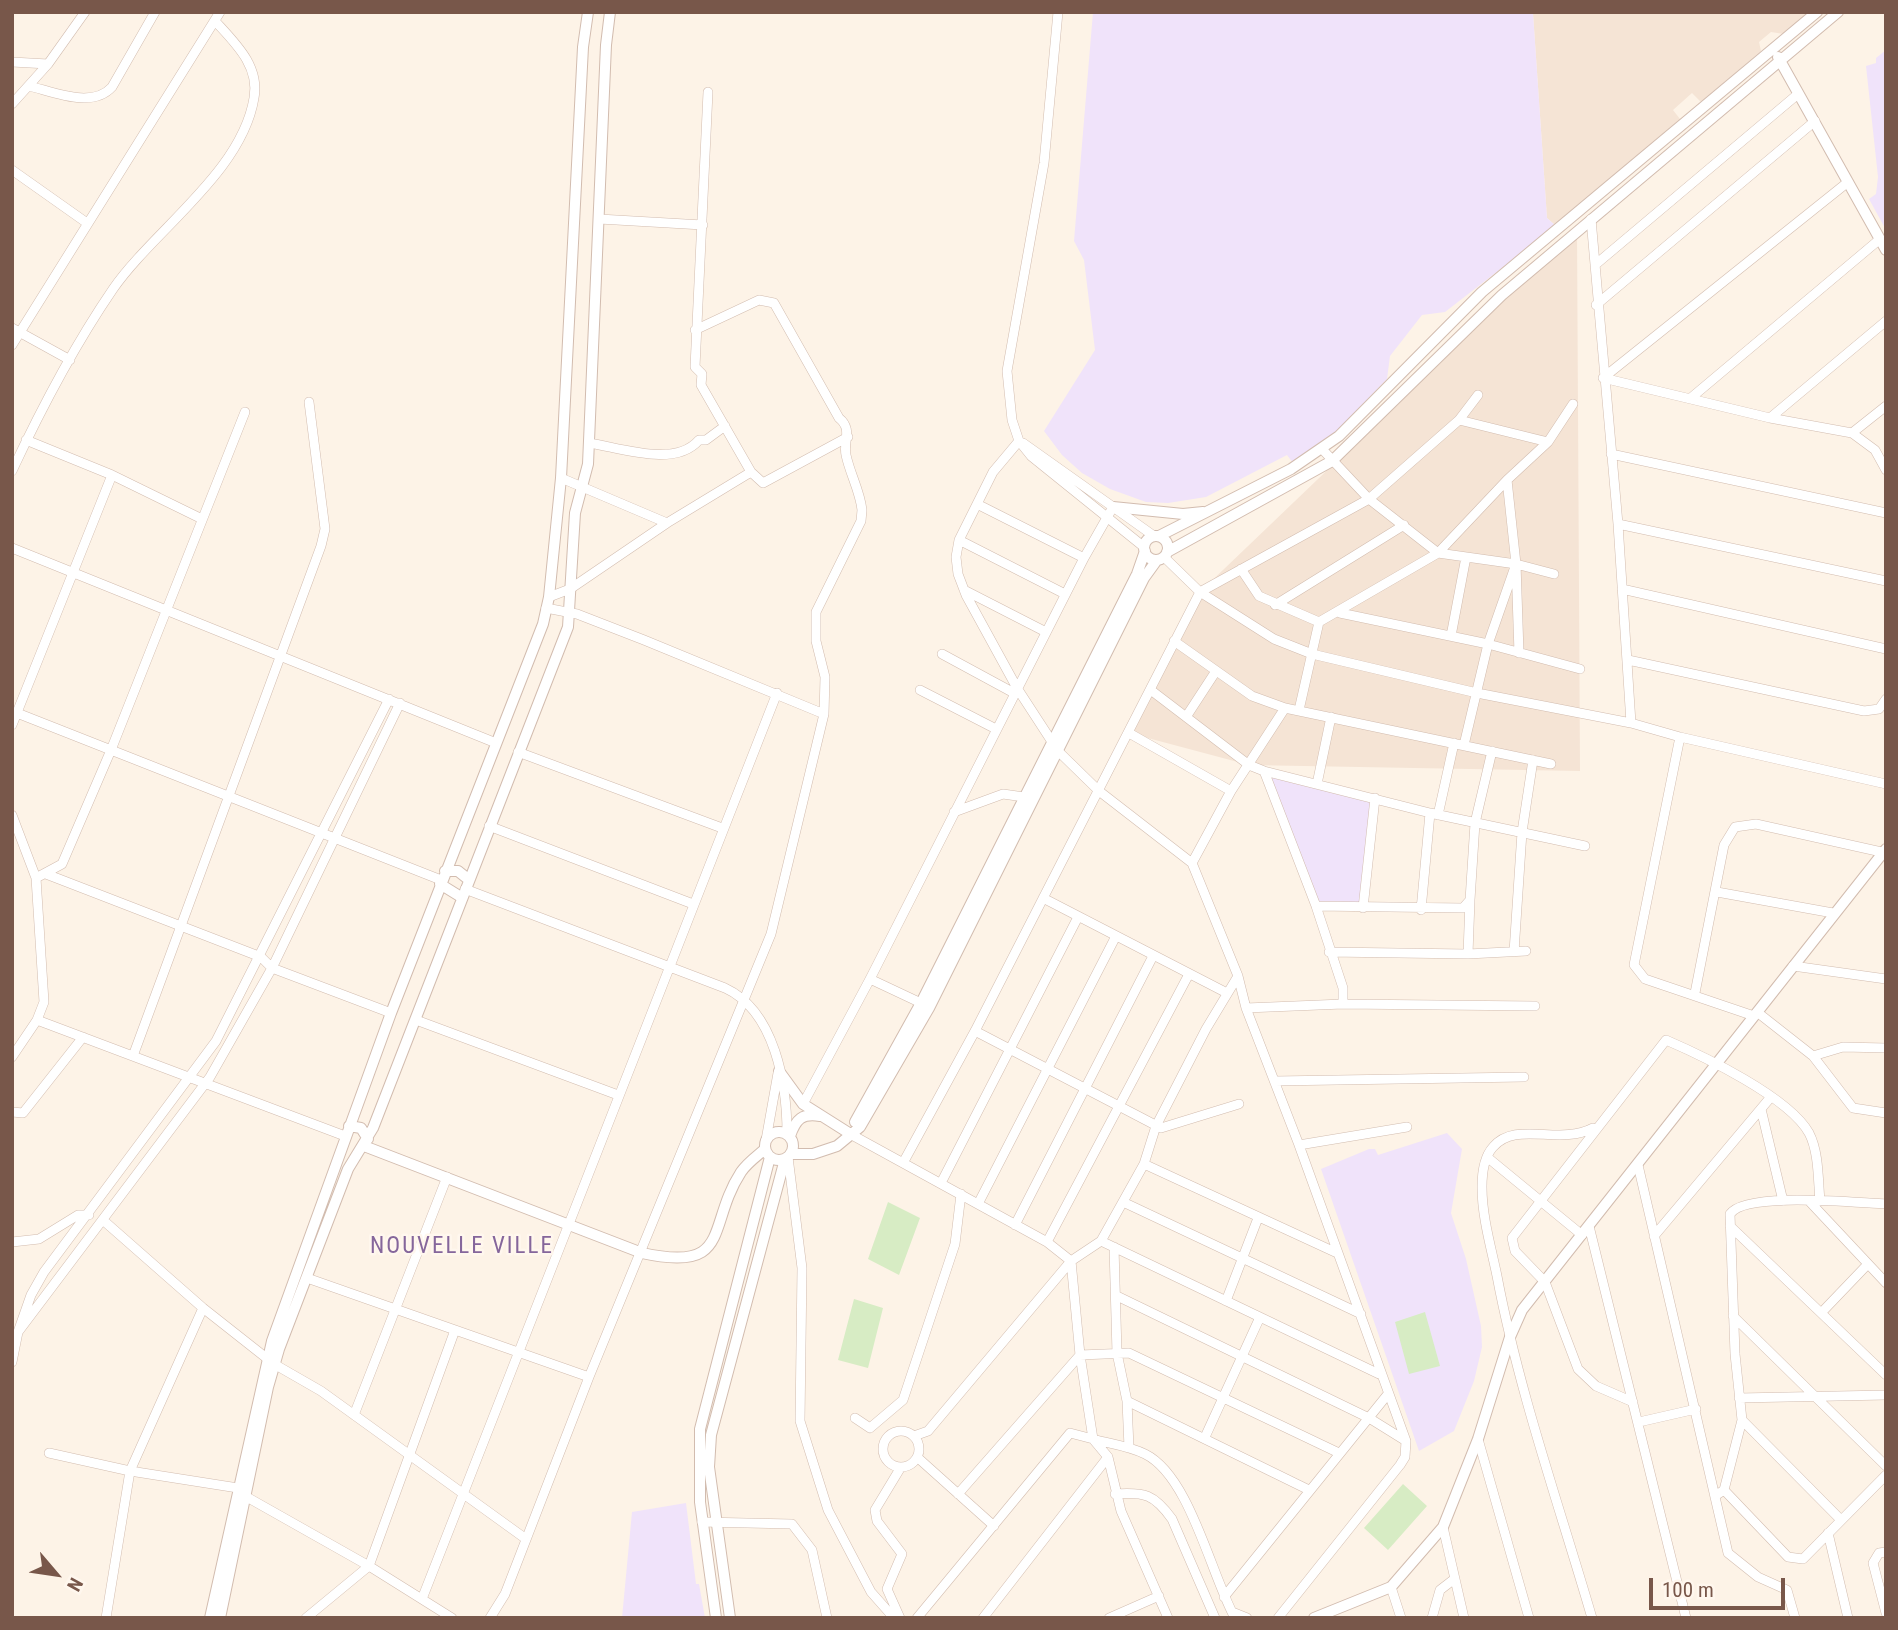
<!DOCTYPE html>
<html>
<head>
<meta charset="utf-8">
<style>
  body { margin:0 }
  #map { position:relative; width:1898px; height:1630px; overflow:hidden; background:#fdf3e7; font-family:"Roboto Condensed",sans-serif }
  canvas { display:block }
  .frame { position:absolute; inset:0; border:14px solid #78574a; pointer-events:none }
  .north { position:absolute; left:21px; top:1539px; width:70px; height:70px; -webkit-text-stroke:5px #fff7ee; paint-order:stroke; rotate:119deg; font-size:19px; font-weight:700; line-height:28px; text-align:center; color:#78574a }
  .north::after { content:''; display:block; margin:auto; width:24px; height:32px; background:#78574a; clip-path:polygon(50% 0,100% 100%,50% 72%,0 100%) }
  .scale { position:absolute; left:1649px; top:1578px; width:136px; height:32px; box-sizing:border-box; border:4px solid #78574a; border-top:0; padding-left:9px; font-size:21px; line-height:24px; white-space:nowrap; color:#78574a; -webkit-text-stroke:5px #fff7ee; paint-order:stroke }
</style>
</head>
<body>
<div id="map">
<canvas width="1898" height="1630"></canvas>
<div class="frame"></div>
<div class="north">N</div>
<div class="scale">100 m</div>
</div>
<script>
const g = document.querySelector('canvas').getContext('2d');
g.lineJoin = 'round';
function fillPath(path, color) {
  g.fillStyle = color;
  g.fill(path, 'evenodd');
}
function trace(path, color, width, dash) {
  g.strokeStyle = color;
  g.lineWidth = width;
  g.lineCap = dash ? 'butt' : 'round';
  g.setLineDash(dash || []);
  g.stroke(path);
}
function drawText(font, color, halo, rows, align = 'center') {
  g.font = font + ' "Roboto Condensed",sans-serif';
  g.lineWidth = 5;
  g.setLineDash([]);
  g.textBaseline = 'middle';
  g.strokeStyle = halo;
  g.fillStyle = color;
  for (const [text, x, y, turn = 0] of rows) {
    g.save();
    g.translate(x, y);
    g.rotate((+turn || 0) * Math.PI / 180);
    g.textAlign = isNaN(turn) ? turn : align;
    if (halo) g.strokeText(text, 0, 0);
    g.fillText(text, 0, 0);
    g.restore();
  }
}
const residential = new Path2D(`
  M1529,12H1811L1784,34L1771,32L1759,42L1761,51L1701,102L1692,93L1673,110L1680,119L1556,226L1547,218L1533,14Z
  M1577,231L1580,771L1249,765L1129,733L1200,592Z`);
const education = new Path2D(`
  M1093,12L1533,13L1547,218L1556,226L1445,312L1422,315L1390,356L1387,379L1331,437L1293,463L1287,455L1206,497L1168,503L1146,502L1110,489L1082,473L1062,455L1044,431L1095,350L1084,260L1074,241Z
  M1886,50V230L1869,199L1876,194L1878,177L1866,66L1876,63V58Z
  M1264,771L1375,798L1363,908L1316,906Z
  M1447,1133L1462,1149L1451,1213L1466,1259L1481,1326L1482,1347L1474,1381L1454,1431L1419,1451L1321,1169L1369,1149H1375L1378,1155Z
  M686,1503L696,1584H699L705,1618H622L632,1512Z`);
const green = new Path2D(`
  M888,1202L920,1218L899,1275L868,1259Z
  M854,1299L883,1308L868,1368L838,1360Z
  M1425,1312L1440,1366L1409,1374L1395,1322Z
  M1403,1484L1427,1506L1388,1550L1364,1528Z`);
const minor = new Path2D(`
  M1058,12L1044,163L1007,371L1012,420L1019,441L1031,456L1144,547
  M12,62L48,64
  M29,86C54,92 92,109 112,87L155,12
  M708,92L695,367L702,374L701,385L751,472
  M12,104L48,64L85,12
  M12,170L87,223
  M599,219L703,225
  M1591,219L1618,524L1631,723
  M1595,265L1798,94
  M1596,305L1815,121
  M12,328L70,360
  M12,345L220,12
  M1603,378L1848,182
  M1603,378L1770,418L1852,433L1875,450L1886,470
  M1692,397L1880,239
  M1770,418L1886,321
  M1459,420L1548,442L1573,404
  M1852,433L1886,406
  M26,440L112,475L202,519
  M1019,441L993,472L959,540L956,557L958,574L966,595L1017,688L1058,751L1099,791L1192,863L1238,976L1246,1008L1299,1145L1406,1441L1405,1457L1400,1465L1278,1618
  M589,443C621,448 675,468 699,440H706L725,426
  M1023,443L1154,536
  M1322,449L1369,499L1438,553L1516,564L1554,574
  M1611,454L1886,513
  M12,471C41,409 74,346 113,289C154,230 242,172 254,98C260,66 235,43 215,21
  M561,478L667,523
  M1507,480L1516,564L1519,653
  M977,504L1084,558
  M1618,524L1886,581
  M959,540L1065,594
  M12,548L496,743
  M1164,557L1200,592L1274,639L1312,654L1477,693L1631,723L1680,737L1886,784
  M1241,569L1259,596L1319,622L1438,553L1507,480L1548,442
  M1622,589L1886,649
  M964,590L1046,632
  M549,597L570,589L667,523L751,472L763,483L848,437
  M1275,605L1404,525
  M546,608L577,614L644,640L824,714
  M1340,613L1488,644L1580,669
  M1451,636L1466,557
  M1174,641L1252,696L1285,708L1551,764
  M942,654L1014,693
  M1628,660L1864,711L1879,709L1886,699
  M920,690L996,729
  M1152,691L1249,765L1264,771L1430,813L1585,846
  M389,699L216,1041L44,1272L31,1295L18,1332L210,1077L272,968L400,703
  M1299,710L1319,622
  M17,713L441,880
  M1186,717L1216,671
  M12,725L112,475
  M1129,733L1231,791
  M1680,737L1634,965L1645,979L1754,1016
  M1464,745L1488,644L1516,564
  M518,752L722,828
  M1264,771L1316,906L1343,988V1004
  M1317,784L1331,717
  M954,812L1003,794L1024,797
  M12,815L36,878L44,1002L37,1020L12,1057
  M1438,815L1454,743
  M489,826L693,904
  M1192,863L1231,791L1285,708
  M46,874L261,957L272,968L391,1013
  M36,878L62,864L111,750L245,412
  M465,889L725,988C775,1011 787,1084 787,1134
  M1717,892L1833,913
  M1043,898L1227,993
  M1470,900L1468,954L1526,951
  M1316,906L1463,908L1470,900L1475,823L1492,751
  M1363,908L1375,798
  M1421,910L1430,813
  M1329,952L1468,954
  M1514,952L1522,832L1533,760
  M1793,966L1886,979
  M870,979L921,1003
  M1695,993L1724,845L1735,827L1756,824L1886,853
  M1246,1008L1343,1004L1535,1006
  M1757,1012L1813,1056L1853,1108L1886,1113
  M37,1020L345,1136
  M416,1020L618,1095
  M975,1031L1161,1128L1239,1104
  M133,1056L321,546L325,529L309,402
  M1813,1056L1843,1047L1886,1048
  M1275,1081L1524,1077
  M803,1104L870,979L1084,558L1113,507
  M1761,1109L1783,1201
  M12,1112L23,1113L83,1037
  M852,1135L1047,1242L1071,1261L1080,1355L1093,1439C1110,1444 1129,1446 1145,1454C1190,1476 1211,1575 1235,1618
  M766,1140L778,1073
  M1299,1145L1407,1127
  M788,1157L802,1268L800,1421L828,1510L871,1592L894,1618
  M1487,1157L1582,1235
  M903,1163L975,1031L1200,592L1369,499L1459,420L1478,395
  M1144,1164L1337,1253
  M1638,1165L1728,1553L1758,1577L1787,1590L1795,1618
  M941,1183L1078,917
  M1123,1202L1361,1314
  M1810,1202L1886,1283
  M978,1204L1116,936
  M104,1221L203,1308L274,1364L321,1391L526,1539
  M1015,1225L1153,956
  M1589,1226L1686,1618
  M1730,1226L1886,1375
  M1654,1236L1770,1098
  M1101,1241L1379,1374
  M12,1242L39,1239L78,1215H89
  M1047,1242L1189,974
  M1114,1247L1117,1353L1127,1401L1129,1448
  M307,1278L589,1377
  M1117,1296L1369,1418L1406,1441
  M1226,1301L1258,1218
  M1822,1312L1867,1265
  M1733,1316L1886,1466
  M12,1362L18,1332
  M1739,1398L1886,1395
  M1127,1401L1309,1490
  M1633,1402L1596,1386L1578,1369L1545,1282L1515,1251L1512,1238L1666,1040C1703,1056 1789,1097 1809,1133C1819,1152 1818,1180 1820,1201
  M354,1415L447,1177
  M855,1418L870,1428L903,1400L955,1244L961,1194
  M1742,1420L1841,1520
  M1639,1422L1696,1409
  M883 1449a18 18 0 1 1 36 0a18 18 0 1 1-36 0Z
  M914,1436L928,1431L1071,1261L1101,1241L1144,1164L1156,1126L1206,1029L1238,976
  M1205,1437L1260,1317
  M1478,1439L1529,1618
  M49,1453L130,1471L238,1488
  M917,1457L994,1526
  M1724,1490L1788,1557L1803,1559L1886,1475
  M958,1494L1080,1355L1129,1353L1339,1453
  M1115,1494C1145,1492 1154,1494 1172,1519L1215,1618
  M245,1496L369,1566L452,1618
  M1715,1496L1724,1490L1742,1420L1735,1354L1730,1214C1745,1191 1857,1203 1886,1204
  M702,1522L792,1524L812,1550L827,1618
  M1443,1527L1464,1618
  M1828,1533L1848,1618
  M1886,1552L1879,1553L1873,1563L1886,1613
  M1391,1587L1401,1618
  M1224,1597L1388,1394
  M422,1599L777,693
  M1232,1612L1247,1618
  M106,1618L130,1471L203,1308
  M306,1618L369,1566L455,1330
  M490,1618L505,1594L589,1377L771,934L824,714L825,677L816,641V612L861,521L862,510C860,491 850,474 846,455C843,442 853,429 839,418L774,303L759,300L695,330
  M900,1618L887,1589L902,1554L877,1521L875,1510L901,1467
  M917,1618L1070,1433L1093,1439L1108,1457L1121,1511L1168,1618
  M983,1618L1108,1457
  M1109,1618L1159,1596
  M1432,1618L1440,1590L1453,1580
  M1592,1618C1559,1505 1519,1392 1497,1276C1491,1247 1482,1217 1482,1187C1482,1174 1484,1157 1493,1147C1516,1120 1559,1146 1593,1128`);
const tertiary = new Path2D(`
  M1778,57L1886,250
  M1113,507L1183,514L1203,512
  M1159,536L1291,469L1339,436L1482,292L1817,12
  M1144 548a12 12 0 1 1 24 0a12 12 0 1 1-24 0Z
  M1167,552L1332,461L1502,295L1838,12
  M445,871H458L468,879
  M440,884L461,897
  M779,1071L803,1104L852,1135
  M855,1122L921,1003L1137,574L1145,551
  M349,1126L361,1128L368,1139
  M765 1146a14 14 0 1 1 28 0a14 14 0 1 1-28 0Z
  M790,1136C796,1119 802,1113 820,1116
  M364,1146L642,1253C733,1273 706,1226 741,1172C747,1163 757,1156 765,1149
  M792,1154H813L837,1146L860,1127L929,1008L1144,578L1157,560
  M210,1618L272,1341L391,1013L543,624L549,597L561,478L583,47L588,12
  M220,1618L268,1387L279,1349L348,1169L373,1128L568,627L575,513L588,464L606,45L610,12
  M716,1618L700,1502V1429L770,1157
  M730,1618L709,1467L711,1435L785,1159
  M1314,1618L1391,1587L1443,1527L1478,1439L1510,1337L1522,1310L1886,849`);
const quarterNames = [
  ["NOUVELLE VILLE",462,1247]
];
fillPath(residential, '#f5e4d5');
fillPath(education, '#f0e3fa');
fillPath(green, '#d7ecc4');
trace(minor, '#d2bcaf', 10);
trace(tertiary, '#d2bcaf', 12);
trace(minor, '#fff', 9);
trace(tertiary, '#fff', 10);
g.letterSpacing = '2px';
drawText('23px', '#85669b', '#fff7ee', quarterNames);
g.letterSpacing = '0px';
</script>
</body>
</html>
